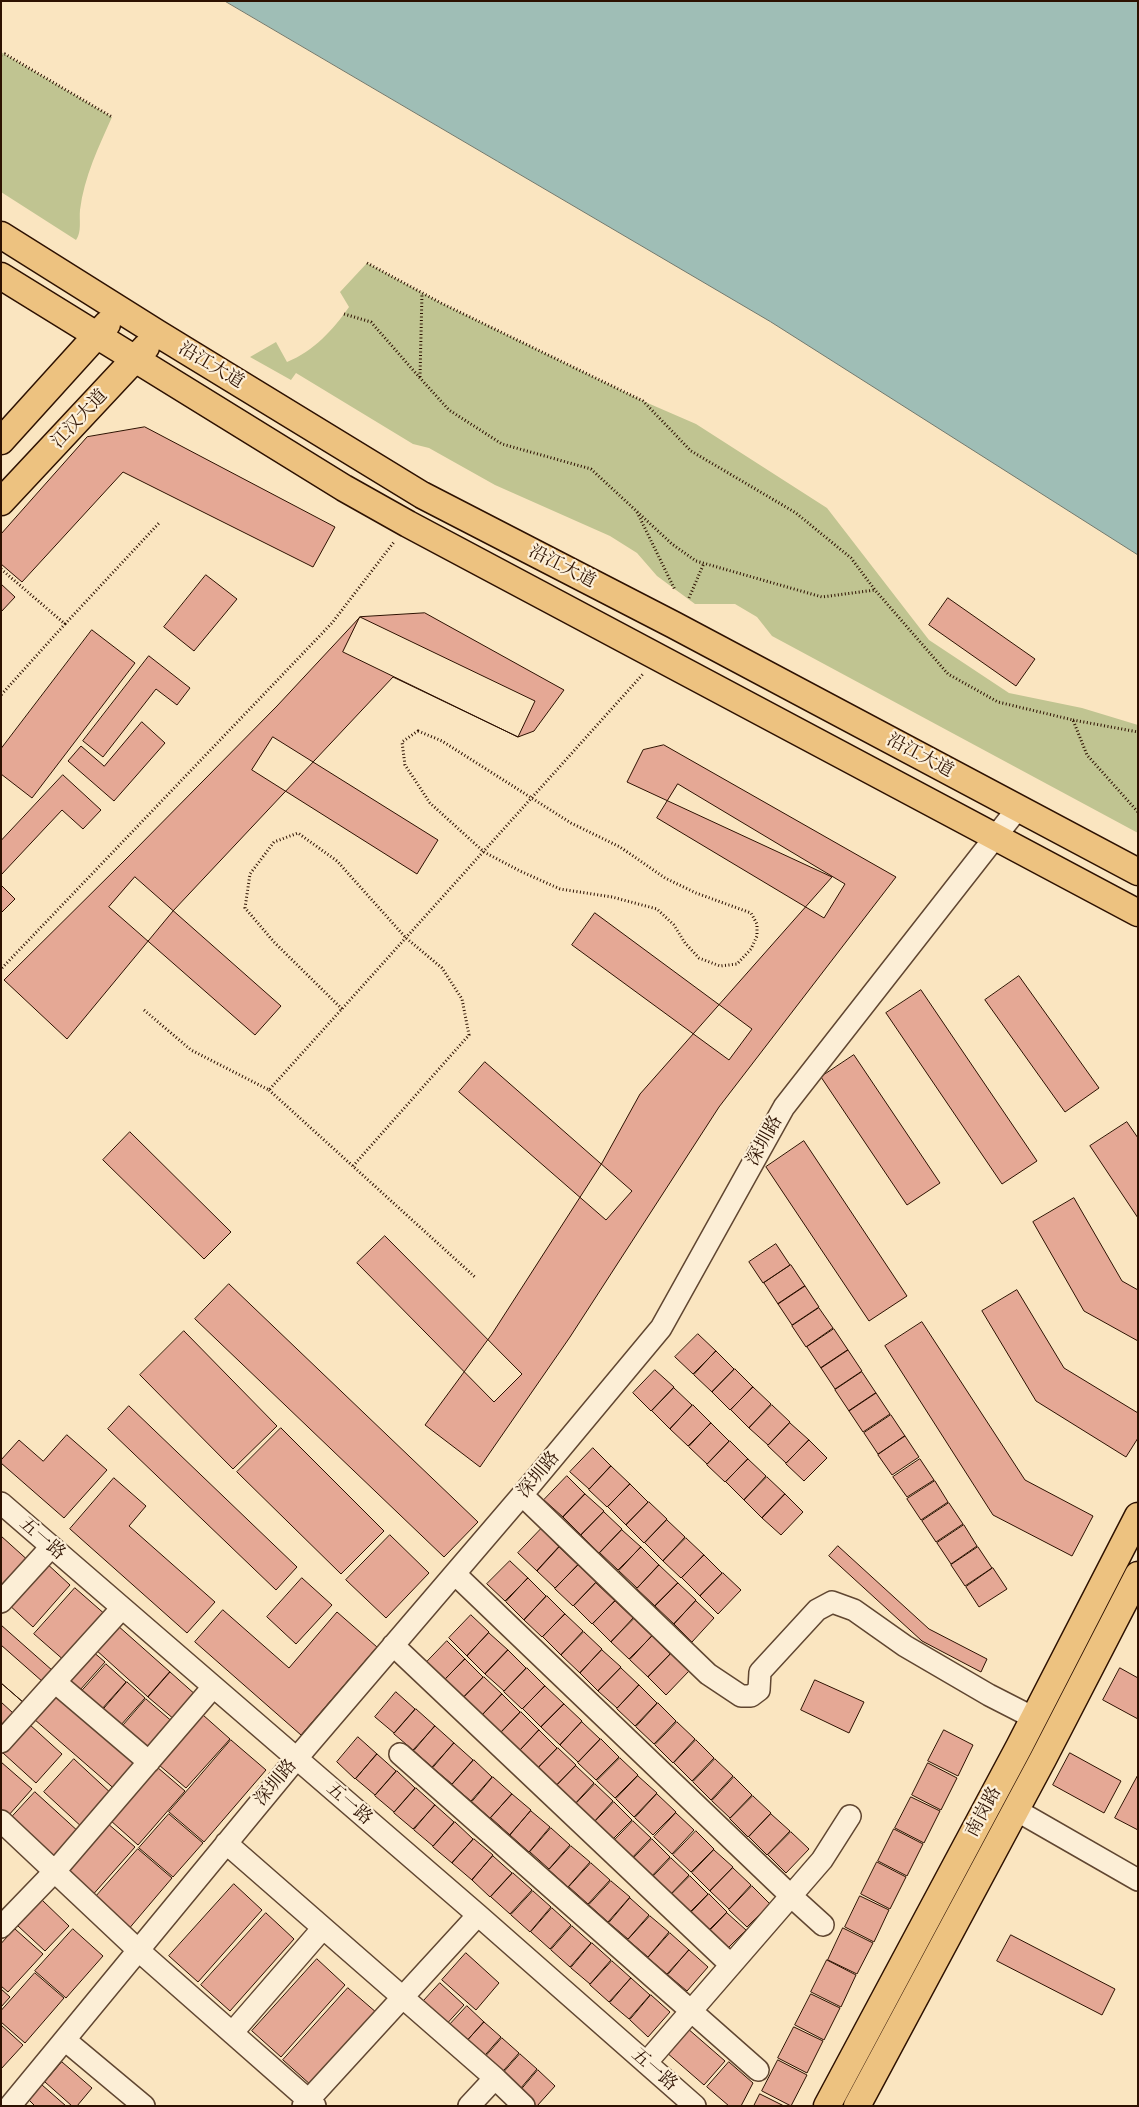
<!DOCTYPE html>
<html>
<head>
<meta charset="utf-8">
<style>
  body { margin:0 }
  #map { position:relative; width:1139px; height:2107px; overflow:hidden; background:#fae5c0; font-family:"IM FELL Great Primer",serif }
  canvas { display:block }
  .frame { position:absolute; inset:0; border:2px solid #2d1101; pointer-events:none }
</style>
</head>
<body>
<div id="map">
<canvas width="1139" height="2107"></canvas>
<div class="frame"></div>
</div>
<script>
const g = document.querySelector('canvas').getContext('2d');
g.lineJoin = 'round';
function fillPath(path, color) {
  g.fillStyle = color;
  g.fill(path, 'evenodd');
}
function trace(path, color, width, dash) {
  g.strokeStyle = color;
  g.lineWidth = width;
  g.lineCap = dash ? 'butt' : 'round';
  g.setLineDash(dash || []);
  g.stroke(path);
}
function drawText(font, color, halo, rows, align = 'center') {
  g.font = font + ' "IM FELL Great Primer","Noto Serif SC",serif';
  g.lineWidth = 4.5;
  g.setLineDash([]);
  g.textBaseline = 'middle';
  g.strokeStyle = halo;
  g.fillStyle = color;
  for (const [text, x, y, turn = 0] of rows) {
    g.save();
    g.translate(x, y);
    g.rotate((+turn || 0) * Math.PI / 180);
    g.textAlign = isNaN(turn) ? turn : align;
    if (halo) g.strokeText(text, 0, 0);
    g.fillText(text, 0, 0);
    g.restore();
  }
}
const green = new Path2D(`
  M1,52L112,117C99,146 84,177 80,210C79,220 82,232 76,240L1,192Z
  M367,263L441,303L643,401L696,424L827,508L929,640L1009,693L1082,708L1138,725V833L772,636L757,617L735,604H695L657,576L637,553L610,536L495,485L429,448L413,444L296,373L291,380L250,357L276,342L287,362C314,351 333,330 349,307L340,292Z`);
const water = new Path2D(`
  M225,1H1138V555L771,322Z`);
const building = new Path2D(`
  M145,427L335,527L313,567L123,472L22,582L1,564V534L87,437Z
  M206,575L237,599L194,651L164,627Z
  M1,584L15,597L1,612Z
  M948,598L1035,659L1016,686L929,625Z
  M425,613L564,690L534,731L518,737L393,677L173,911L67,1039L4,980L128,857L277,706L360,617Z
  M360,617L535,701L518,737L343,652Z
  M92,630L135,663L32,798L1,774V749Z
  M149,656L190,688L177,705L156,689L103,757L83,741Z
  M142,722L165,743L114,801L68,761L81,746L104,766Z
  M273,737L438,840L417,874L252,770Z
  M664,745L896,877L719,1107L570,1337L480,1467L425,1425L492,1334L602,1163L640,1094L832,877L627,782L643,750Z
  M63,775L101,810L83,829L62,810L1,875V841Z
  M678,784L845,884L824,918L657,818Z
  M135,877L281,1006L255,1035L109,907Z
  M1,885L15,899L1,913Z
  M595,913L752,1029L729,1060L572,945Z
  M1019,976L1099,1088L1065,1112L985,1000Z
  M921,990L1037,1161L1002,1184L886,1013Z
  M854,1055L940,1183L907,1205L821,1077Z
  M485,1062L632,1191L606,1220L459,1092Z
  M1127,1122L1138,1138V1218L1090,1146Z
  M130,1132L231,1232L204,1259L103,1160Z
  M804,1141L907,1296L869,1321L766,1167Z
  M1074,1198L1122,1281L1138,1290V1341L1084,1311L1033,1222Z
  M385,1236L522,1374L494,1402L357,1263Z
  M776,1244L790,1265L763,1283L749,1262Z
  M791,1265L805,1286L778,1304L764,1283Z
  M229,1284L478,1522L444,1557L195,1319Z
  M805,1286L819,1307L792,1325L778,1304Z
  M1017,1290L1064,1368L1138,1413V1438L1126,1457L1036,1401L982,1311Z
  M819,1308L833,1328L806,1347L792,1326Z
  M922,1322L1025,1480L1093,1516L1072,1556L993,1515L885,1346Z
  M834,1329L848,1350L821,1368L807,1347Z
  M184,1331L277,1426L233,1469L140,1375Z
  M698,1334L716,1351L693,1374L675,1357Z
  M848,1350L862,1371L835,1389L821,1368Z
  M716,1351L734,1369L712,1392L694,1375Z
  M735,1369L753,1387L730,1410L712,1392Z
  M655,1370L674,1387L651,1411L633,1393Z
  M862,1372L876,1393L849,1411L835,1390Z
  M753,1387L771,1404L749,1428L731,1410Z
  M674,1388L692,1405L670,1429L652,1411Z
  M876,1393L890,1414L863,1432L849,1411Z
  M693,1405L711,1423L688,1446L670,1429Z
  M772,1405L790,1422L768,1445L749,1428Z
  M129,1406L297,1567L276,1590L108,1429Z
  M891,1415L905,1436L878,1454L864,1433Z
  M711,1423L729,1441L707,1464L689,1447Z
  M790,1423L809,1440L786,1463L768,1446Z
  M281,1428L384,1531L341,1574L237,1472Z
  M67,1435L107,1470L64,1518L1,1463V1460L19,1440L43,1461Z
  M905,1436L919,1457L892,1475L878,1455Z
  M809,1440L827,1458L804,1481L786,1464Z
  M730,1441L748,1459L725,1482L707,1465Z
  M593,1448L611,1466L589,1489L570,1472Z
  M748,1459L766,1476L744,1500L726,1482Z
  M920,1459L934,1480L907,1497L893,1477Z
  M611,1466L630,1484L607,1507L589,1490Z
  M567,1476L585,1494L563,1517L544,1500Z
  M767,1477L785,1494L762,1518L744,1500Z
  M114,1478L146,1506L129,1526L215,1602L187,1633L70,1529Z
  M935,1481L948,1502L921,1520L907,1499Z
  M630,1484L648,1502L626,1525L608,1507Z
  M585,1494L604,1511L581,1535L563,1517Z
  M785,1494L803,1512L781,1535L762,1518Z
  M649,1502L667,1519L644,1543L626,1525Z
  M949,1503L963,1524L936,1542L922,1521Z
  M604,1512L622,1529L599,1553L581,1535Z
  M667,1520L685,1537L663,1561L645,1543Z
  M964,1525L977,1546L951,1564L937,1543Z
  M541,1529L559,1547L537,1571L518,1553Z
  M622,1530L641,1547L618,1570L600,1553Z
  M390,1535L429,1573L386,1618L346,1580Z
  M1,1536L31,1563L1,1597Z
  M686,1538L704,1555L681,1578L663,1561Z
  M838,1546L929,1629L987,1659L981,1672L922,1641L829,1556Z
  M559,1547L578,1565L555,1588L537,1571Z
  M641,1547L659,1565L637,1588L619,1571Z
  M978,1547L992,1568L965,1586L951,1565Z
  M704,1555L722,1573L700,1596L682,1578Z
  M44,1561L70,1585L33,1627L7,1603Z
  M510,1561L528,1578L505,1601L487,1584Z
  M578,1565L596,1582L573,1606L555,1589Z
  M659,1565L678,1583L655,1606L637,1589Z
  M993,1568L1007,1589L979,1607L966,1587Z
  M723,1573L741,1590L718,1614L700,1596Z
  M302,1578L332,1605L296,1644L267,1617Z
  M528,1578L546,1596L524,1620L506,1602Z
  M596,1583L615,1601L592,1624L574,1606Z
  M678,1583L696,1600L674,1624L655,1606Z
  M75,1588L107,1616L66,1662L34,1634Z
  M547,1596L565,1614L542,1637L524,1620Z
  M615,1601L633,1618L611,1642L593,1624Z
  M696,1601L714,1618L692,1642L674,1624Z
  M223,1610L289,1668L337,1612L377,1647L301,1735L195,1642Z
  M565,1614L583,1631L561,1655L543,1637Z
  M471,1615L489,1632L467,1656L449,1638Z
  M634,1619L652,1636L629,1659L611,1642Z
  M1,1625L53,1671L24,1703L1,1683Z
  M117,1625L170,1672L148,1697L95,1649Z
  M584,1632L602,1649L580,1673L561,1655Z
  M489,1633L508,1650L485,1674L467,1656Z
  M652,1636L670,1654L648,1677L630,1660Z
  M447,1641L465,1659L442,1682L424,1665Z
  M1,1645L43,1682L24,1703L1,1683Z
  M508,1650L526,1668L504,1691L485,1674Z
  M602,1650L621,1667L598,1691L580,1673Z
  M92,1651L105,1662L80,1690L67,1679Z
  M671,1654L689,1671L666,1695L648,1677Z
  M465,1659L483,1677L461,1700L443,1682Z
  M106,1664L126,1682L101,1710L81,1692Z
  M527,1668L545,1686L522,1709L504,1692Z
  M621,1668L639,1685L617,1708L598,1691Z
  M1120,1668L1138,1678V1719L1103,1700Z
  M170,1672L197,1696L175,1720L148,1697Z
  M484,1677L502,1694L479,1718L461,1700Z
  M815,1680L864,1702L849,1733L801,1710Z
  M127,1682L145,1698L120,1726L102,1711Z
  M639,1685L657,1703L635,1726L617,1709Z
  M545,1686L564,1704L541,1727L523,1709Z
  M59,1691L143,1764L118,1792L34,1719Z
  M396,1692L415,1709L394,1733L375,1717Z
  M502,1694L520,1712L498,1735L480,1718Z
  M146,1699L175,1724L150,1753L121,1728Z
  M1,1702L13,1713L1,1726Z
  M658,1703L676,1721L654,1744L636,1727Z
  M564,1704L582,1721L560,1745L541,1727Z
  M416,1709L435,1726L413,1750L394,1734Z
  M521,1712L539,1730L517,1753L498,1736Z
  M203,1715L230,1739L186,1788L159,1765Z
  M582,1722L600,1739L578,1762L560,1745Z
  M677,1722L695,1739L673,1763L655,1745Z
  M29,1724L62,1754L36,1783L3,1753Z
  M435,1726L454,1743L432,1767L414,1751Z
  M539,1730L557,1748L535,1771L517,1754Z
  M944,1730L973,1745L958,1776L928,1761Z
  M358,1737L377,1754L355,1779L337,1762Z
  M601,1739L619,1757L596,1780L578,1763Z
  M231,1740L266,1770L204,1842L169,1812Z
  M696,1740L714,1758L692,1781L674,1763Z
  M454,1743L473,1760L452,1784L433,1768Z
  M558,1748L576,1765L553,1789L535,1771Z
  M1070,1753L1121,1781L1104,1813L1053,1785Z
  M377,1754L396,1771L375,1795L356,1779Z
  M620,1758L638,1775L615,1798L597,1781Z
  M74,1759L114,1796L84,1829L44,1792Z
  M715,1759L733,1776L711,1800L693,1782Z
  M474,1760L492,1777L471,1801L452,1785Z
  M1,1762L32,1789L8,1816L1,1810Z
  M928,1763L957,1778L941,1810L912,1795Z
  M576,1766L594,1783L572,1807L553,1789Z
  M157,1767L185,1791L138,1845L110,1820Z
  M397,1771L415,1788L394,1812L375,1796Z
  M1138,1775V1830L1115,1818Z
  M638,1776L657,1793L634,1817L616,1799Z
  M493,1777L512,1794L490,1818L472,1802Z
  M734,1777L752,1795L730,1818L712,1801Z
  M595,1784L613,1801L591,1825L573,1807Z
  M416,1788L435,1805L413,1829L394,1813Z
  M35,1792L80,1833L57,1859L11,1818Z
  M512,1794L531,1810L510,1835L491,1818Z
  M657,1794L676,1812L653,1835L635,1818Z
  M753,1796L771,1813L748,1837L730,1819Z
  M911,1797L940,1811L924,1843L895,1828Z
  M614,1802L632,1820L609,1843L591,1826Z
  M435,1805L454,1822L433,1846L414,1830Z
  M531,1811L550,1827L529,1852L510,1835Z
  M676,1813L694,1830L672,1854L654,1837Z
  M169,1814L203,1843L173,1877L139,1848Z
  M771,1814L790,1831L767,1855L749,1837Z
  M633,1821L651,1838L628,1862L611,1844Z
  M455,1822L473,1839L452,1863L433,1847Z
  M107,1823L135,1847L90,1898L62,1875Z
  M551,1828L570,1845L549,1869L530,1852Z
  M894,1829L923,1844L907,1876L878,1861Z
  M696,1831L714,1849L691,1872L673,1855Z
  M791,1832L809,1849L786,1873L768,1855Z
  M474,1839L493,1855L472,1880L452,1863Z
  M652,1839L670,1857L648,1880L629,1863Z
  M571,1846L590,1862L568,1887L549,1870Z
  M138,1849L172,1878L127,1931L92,1901Z
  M714,1850L733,1867L710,1891L692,1873Z
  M493,1856L512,1873L490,1897L472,1880Z
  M671,1858L689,1875L667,1898L649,1881Z
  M877,1862L906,1877L890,1909L861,1894Z
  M591,1863L610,1880L588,1904L569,1887Z
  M733,1868L751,1885L729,1909L710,1891Z
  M513,1873L532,1890L510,1914L491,1897Z
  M690,1876L708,1894L685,1917L667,1899Z
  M611,1881L630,1897L608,1922L589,1905Z
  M234,1884L262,1910L198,1982L169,1956Z
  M752,1886L770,1904L747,1927L729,1910Z
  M533,1891L551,1907L530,1932L511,1915Z
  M709,1894L727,1912L704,1935L686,1918Z
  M860,1896L889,1910L874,1942L845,1927Z
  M630,1898L649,1915L628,1939L609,1923Z
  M42,1900L69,1926L45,1951L18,1926Z
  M552,1908L571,1925L550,1949L531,1932Z
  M266,1913L294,1939L230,2011L201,1985Z
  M727,1913L746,1930L723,1953L705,1936Z
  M650,1916L669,1932L648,1957L628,1940Z
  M572,1926L591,1943L570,1967L551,1950Z
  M843,1928L873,1943L857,1974L828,1960Z
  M15,1929L43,1954L8,1992L1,1986V1944Z
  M73,1929L103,1956L66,1998L35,1971Z
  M670,1933L689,1950L667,1974L648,1958Z
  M1011,1935L1115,1989L1102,2015L997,1961Z
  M592,1943L611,1960L590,1984L571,1968Z
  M689,1950L708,1967L687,1991L668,1975Z
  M466,1953L499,1983L476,2010L442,1980Z
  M317,1959L345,1985L281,2057L252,2031Z
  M827,1960L856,1975L841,2007L811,1992Z
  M612,1961L631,1978L609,2002L590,1985Z
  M35,1973L64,1998L25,2043L1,2022V2011Z
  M631,1978L650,1995L629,2019L610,2003Z
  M440,1983L464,2005L443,2028L419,2006Z
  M348,1988L377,2013L312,2086L283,2060Z
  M1,1989L10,1997L1,2007Z
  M811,1994L840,2008L824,2040L795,2025Z
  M651,1995L670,2012L648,2037L630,2020Z
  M467,2006L484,2022L461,2047L444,2031Z
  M484,2022L501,2037L479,2062L462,2047Z
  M1,2025L23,2045L1,2069Z
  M794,2027L823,2041L807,2073L778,2058Z
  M687,2028L725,2061L704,2085L666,2052Z
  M502,2038L519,2053L497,2078L480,2063Z
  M520,2054L537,2069L515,2095L498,2079Z
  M778,2060L807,2075L791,2106L762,2091Z
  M62,2062L92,2088L77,2106H72L45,2082Z
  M729,2062L753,2083L741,2106H729L707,2087Z
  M538,2070L555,2086L537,2106H527L516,2096Z
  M42,2085L66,2106H35L29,2100Z
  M760,2094L784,2106H754Z`);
const path = new Path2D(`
  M1,55L5,54L112,117
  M367,263L441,303L643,401L691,451L796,513L851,558L875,590L948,674L998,702L1073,720L1087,755L1138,812
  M344,314L371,322L420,378L449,410L502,444L591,469L672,544L696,561L822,597L875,590
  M420,377L422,293
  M637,512L675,590
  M1,569L65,624L1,695
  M689,598L704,563
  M65,624L160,522
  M1073,720L1138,732
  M418,731L442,741L571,823L620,847L665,878L696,893L751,913L757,924V936L751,949L737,964L720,966L699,958L685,943L674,925L657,909L612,897L560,889L520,871L484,852L430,803L405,765L402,742Z
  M2,968L332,623L394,542
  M342,1009L274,942L245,908L250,874L274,842L298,833L337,861L406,938L442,968L462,999L469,1035L353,1166
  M144,1010L191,1050L269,1090L643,674
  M269,1090L476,1278`);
const minor = new Path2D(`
  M522,1495L708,1674L741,1696H751L759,1690L760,1672L817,1610L832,1602L854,1610L905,1646L989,1695L1034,1718
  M1,1503L478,1915L695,2106
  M455,1574L791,1896L823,1925
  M1,1602L51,1547
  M393,1645L731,1965
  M55,1682L122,1608
  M1,1742L55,1682L149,1762
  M400,1754L758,2070
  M1016,1810L1138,1880
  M1,1821L138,1950L315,2106
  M226,1843L495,2078
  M1,1927L55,1871L213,1687
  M232,2033L323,1928
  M65,2040L144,2106
  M646,2063L822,1860L850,1816
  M10,2106L296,1759L522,1495L661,1328L784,1107L1018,808
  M303,2106L478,1915
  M469,2106L495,2078L524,2106`);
const major = new Path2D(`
  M1,235L157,333L422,495L674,625L1138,872
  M1,276L344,488L408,524L1138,913
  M1,441L107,324
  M1,502L146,347
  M827,2106L1019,1747L1138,1516
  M857,2106L1043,1759L1138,1575`);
const streetNames = [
  ["沿江大道",211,366,31],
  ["江汉大道",80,419,-47],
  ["沿江大道",562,567,27],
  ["沿江大道",920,756,28],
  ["深圳路",765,1141,-61],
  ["深圳路",539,1475,-50],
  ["五一路",42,1539,41],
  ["深圳路",276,1783,-50],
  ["五一路",349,1804,41],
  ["南岗路",984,1812,-62],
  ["五一路",654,2070,41]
];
fillPath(green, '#c0c491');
fillPath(water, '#9fbeb6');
trace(water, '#71796e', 1);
fillPath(building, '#e5a895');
trace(building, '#2d1101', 1);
trace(minor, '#604631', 24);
trace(major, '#2d1101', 29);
trace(path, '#2d1101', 3, [1, 2.5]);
trace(minor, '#fceed6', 21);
trace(major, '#edc280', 26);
drawText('18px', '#2d1101', '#fceed6', streetNames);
</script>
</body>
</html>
